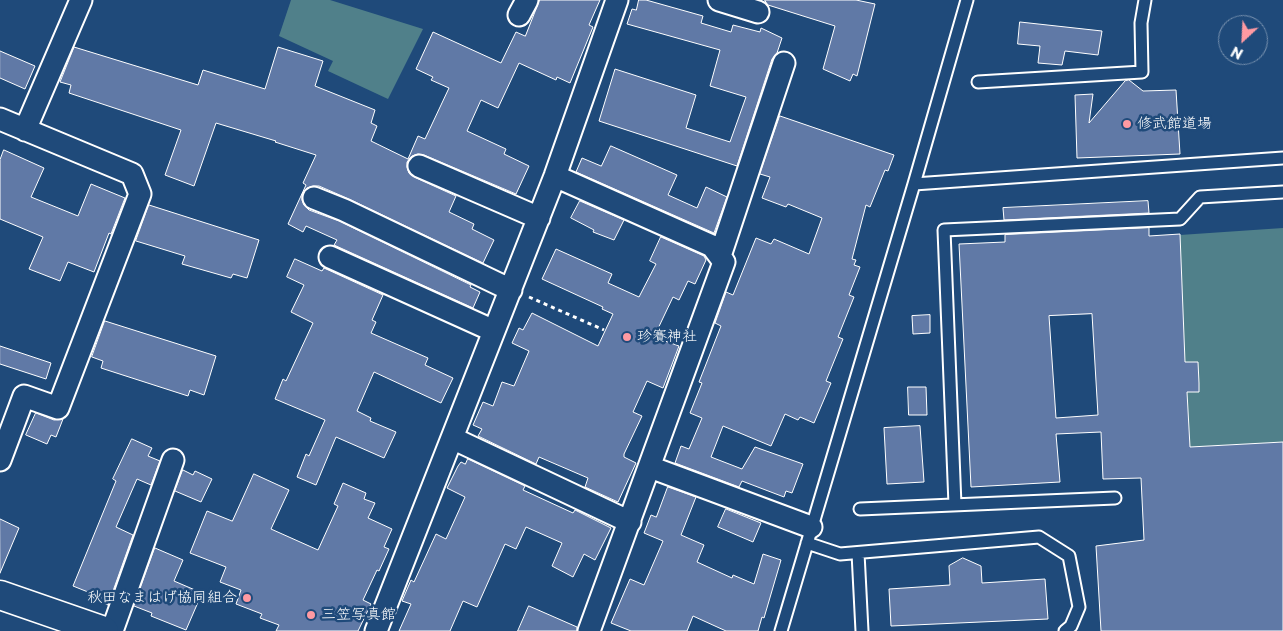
<!DOCTYPE html>
<html>
<head>
<meta charset="utf-8">
<style>
  body { margin:0 }
  #map { position:relative; width:1283px; height:631px; overflow:hidden; background:#1f4a7a; font-family:"Playpen Sans",sans-serif }
  canvas { display:block }
  .north { position:absolute; left:1218px; top:15px; width:50px; height:50px; box-sizing:border-box; background:#1f4a7a; border:1px solid #7992af; border-radius:50%; rotate:205deg; font-size:14px; font-weight:700; line-height:20px; text-align:center; color:#fff }
  .north::after { content:''; display:block; margin:auto; width:18px; height:22px; background:#ff9aa2; clip-path:polygon(50% 0,100% 100%,50% 72%,0 100%) }
</style>
</head>
<body>
<div id="map">
<canvas width="1283" height="631"></canvas>
<div class="north">N</div>
</div>
<script>
const g = document.querySelector('canvas').getContext('2d');
g.lineJoin = 'round';
function fillPath(path, color) {
  g.fillStyle = color;
  g.fill(path, 'evenodd');
}
function trace(path, color, width, dash) {
  g.strokeStyle = color;
  g.lineWidth = width;
  g.lineCap = dash ? 'butt' : 'round';
  g.setLineDash(dash || []);
  g.stroke(path);
}
function drawText(font, color, halo, rows, align = 'center') {
  g.font = font + ' "Playpen Sans","Klee One",sans-serif';
  g.lineWidth = 5;
  g.setLineDash([]);
  g.textBaseline = 'middle';
  g.strokeStyle = halo;
  g.fillStyle = color;
  for (const [text, x, y, turn = 0] of rows) {
    g.save();
    g.translate(x, y);
    g.rotate((+turn || 0) * Math.PI / 180);
    g.textAlign = isNaN(turn) ? turn : align;
    if (halo) g.strokeText(text, 0, 0);
    g.fillText(text, 0, 0);
    g.restore();
  }
}
const green = new Path2D(`
  M291,0H330L423,29L388,99L328,71L333,61L279,36Z
  M1283,228V442L1190,447L1187,392H1199L1197,362H1185L1180,235Z`);
const building = new Path2D(`
  M540,0H600L589,25L593,27L570,83L557,77L556,80L519,63L498,108L481,100L467,131L506,149L504,154L529,166L516,194L424,155L418,154L412,156L407,162V167L409,173L414,177L456,196L449,212L474,224L472,229L494,240L483,263L349,199L319,186H313L307,188L302,194V200L304,205L309,210L339,221L471,285L470,287L480,292L473,308L334,245L337,240L306,226L303,232L288,224L306,185L303,183L316,155L275,142L276,141L216,123L194,186L165,175L181,130L69,93L71,85L60,82L74,47L198,85L203,70L265,89L278,47L323,61L315,86L375,110L371,123L377,126L371,141L408,159L418,136L425,139L449,88L431,80L433,77L416,69L433,32L501,63L516,32L525,36Z
  M639,0H646L703,16L701,23L731,32L733,25L760,32L761,28L782,38L777,53L772,59L737,166L599,121L615,69L696,95L686,128L730,142L746,97L710,86L720,50L627,24L632,9L636,10Z
  M765,0H856L875,4L857,76L853,74L850,81L823,69L835,26L768,5Z
  M1020,22L1102,31L1098,55L1065,51L1062,65L1038,63L1040,46L1018,44Z
  M0,51L35,66L25,89L0,78Z
  M1129,80L1143,91L1176,90L1180,154L1077,158L1075,95L1093,94L1089,123L1125,81Z
  M780,116L894,155L888,171L885,170L870,207L866,205L852,259L856,260L854,265L860,267L849,295L854,297L838,337L843,339L826,381L831,383L814,423L800,417L798,420L785,414L771,446L723,426L711,457L742,469L755,447L803,464L792,493L786,491L784,497L742,481L739,487L675,463L681,446L689,449L702,418L690,413L702,383L699,382L721,326L715,323L726,292L733,295L756,238L771,244L774,239L809,254L822,218L788,204L786,207L762,198L770,177L760,174Z
  M611,146L677,175L668,195L697,208L706,187L727,197L714,233L576,172L582,158L601,166Z
  M4,150L44,168L31,197L78,216L91,184L125,198L111,234L109,233L94,272L68,262L60,281L29,269L43,237L0,219V160Z
  M580,201L624,220L614,240L593,232L594,230L571,218Z
  M1148,201L1149,213L1004,220L1003,208Z
  M149,205L259,240L247,278L233,274L231,278L182,264L185,256L136,241Z
  M1149,228V236L1180,234L1185,362H1198L1199,383V392H1187L1190,447L1283,442V631H1101L1096,546L1144,540L1141,478L1103,479L1101,432L1056,434L1060,482L971,487L959,244L1005,242V235ZM1092,314L1098,415L1056,418L1049,316Z
  M661,237L704,256L706,260L695,284L688,281L679,300L673,297L654,337L679,346L663,388L647,381L633,412L642,416L624,454V457L636,463L618,502L585,487L588,478L539,457L536,464L478,436L482,429L473,425L483,402L493,406L502,382L514,386L529,351L512,343L519,328L523,330L532,313L598,346L613,314L602,309L603,307L542,279L556,249L612,274L608,283L639,297L656,264L650,261Z
  M295,259L322,271L324,268L383,295L372,320L376,322L371,333L428,358L425,365L453,378L441,403L374,372L357,411L371,418L370,421L396,432L384,458L336,437L316,485L297,477L306,454L309,456L325,420L275,399L283,379L286,381L313,323L291,312L304,285L287,277Z
  M930,315V333L913,334L912,316Z
  M105,321L216,356L204,395L190,390L188,396L101,368L103,361L92,357Z
  M0,346L51,363L46,379L0,364Z
  M908,387H926L927,415H909Z
  M36,413L54,420L63,419L56,437L51,435L47,444L26,435Z
  M920,426L924,482L887,484L884,428Z
  M132,439L152,448L148,456L160,461L151,485L137,479L116,527L133,535L108,605L92,598L93,594L73,586L116,481L113,479Z
  M468,459L525,486L523,490L573,513L575,510L611,528L595,560L584,554L573,577L552,566L562,543L526,527L516,549L505,544L477,607L463,601L450,631H399L411,604L402,601L411,580L414,582L436,534L446,539L465,497L447,488L458,466L461,462L465,464Z
  M183,470L193,475L195,471L212,479L201,502L175,491Z
  M254,474L289,490L271,529L318,550L338,506L334,504L343,483L366,493L364,499L375,503L368,518L392,529L384,547L389,549L379,571L377,570L363,600L371,604L358,631H276L279,625L260,618L262,614L236,604L241,590L220,582L226,567L190,553L207,511L232,521Z
  M668,487L696,497L681,535L704,545L697,562L732,578L733,575L754,584L763,554L781,560L764,618L762,617L758,631H726L693,616L687,631H631L611,623L630,579L644,585L663,541L644,533L651,515L656,517Z
  M726,509L761,523L753,542L718,527Z
  M0,519L19,528L0,573Z
  M155,548L183,560L174,581L202,593L186,630L151,616L152,613L134,606Z
  M963,558L981,566L982,583L1045,579L1048,619L891,626L889,589L950,585L949,566Z
  M529,606L577,627V631H518Z`);
const path = new Path2D(`
  M529,297L604,330`);
const service = new Path2D(`
  M978,82L1142,72L1141,23L1145,0
  M914,184L1283,158
  M955,505L944,230L1180,219L1200,197L1283,192
  M860,509L1115,498
  M807,543L840,554L1039,537L1069,556L1079,607L1071,626L1065,631
  M858,553L862,631
  M781,631L914,184L967,0`);
const minor = new Path2D(`
  M719,0L758,12
  M519,15L527,0
  M0,119L132,174L140,194L58,408L24,396L0,460
  M25,130L81,0
  M419,166L539,218
  M555,176L712,246L724,262L589,631
  M314,198L344,210L511,290
  M720,256L784,63
  M330,257L494,331
  M452,438L630,522
  M650,467L811,527
  M112,631L173,460
  M376,631L555,176L617,0`);
const tertiary = new Path2D(`
  M0,595L104,631`);
const markers = [
  [1127,124,5,"#ff9aa2"],
  [627,337,5,"#ff9aa2"],
  [247,598,5,"#ff9aa2"],
  [311,615,5,"#ff9aa2"]
];
const poiNames = [
  ["修武館道場",1137,124],
  ["珍賽神社",637,337],
  ["秋田なまはげ協同組合",237,598,"right"],
  ["三笠写真館",321,615]
];
fillPath(green, '#50808a');
fillPath(building, '#6079a6');
trace(building, '#fff', 1);
trace(service, '#fff', 15);
trace(minor, '#fff', 25);
trace(tertiary, '#fff', 31);
trace(path, '#fff', 3, [4, 4]);
trace(service, '#1f4a7a', 11);
trace(minor, '#1f4a7a', 21);
trace(tertiary, '#1f4a7a', 28);
for (const [x, y, r, color] of markers) {
  const dot = new Path2D();
  dot.arc(x, y, r, 0, 2 * Math.PI);
  g.fillStyle = color;
  g.fill(dot);
  trace(dot, '#1f4a7a', 2);
}
drawText('15px', '#fff', '#1f4a7a', poiNames, 'left');
</script>
</body>
</html>
